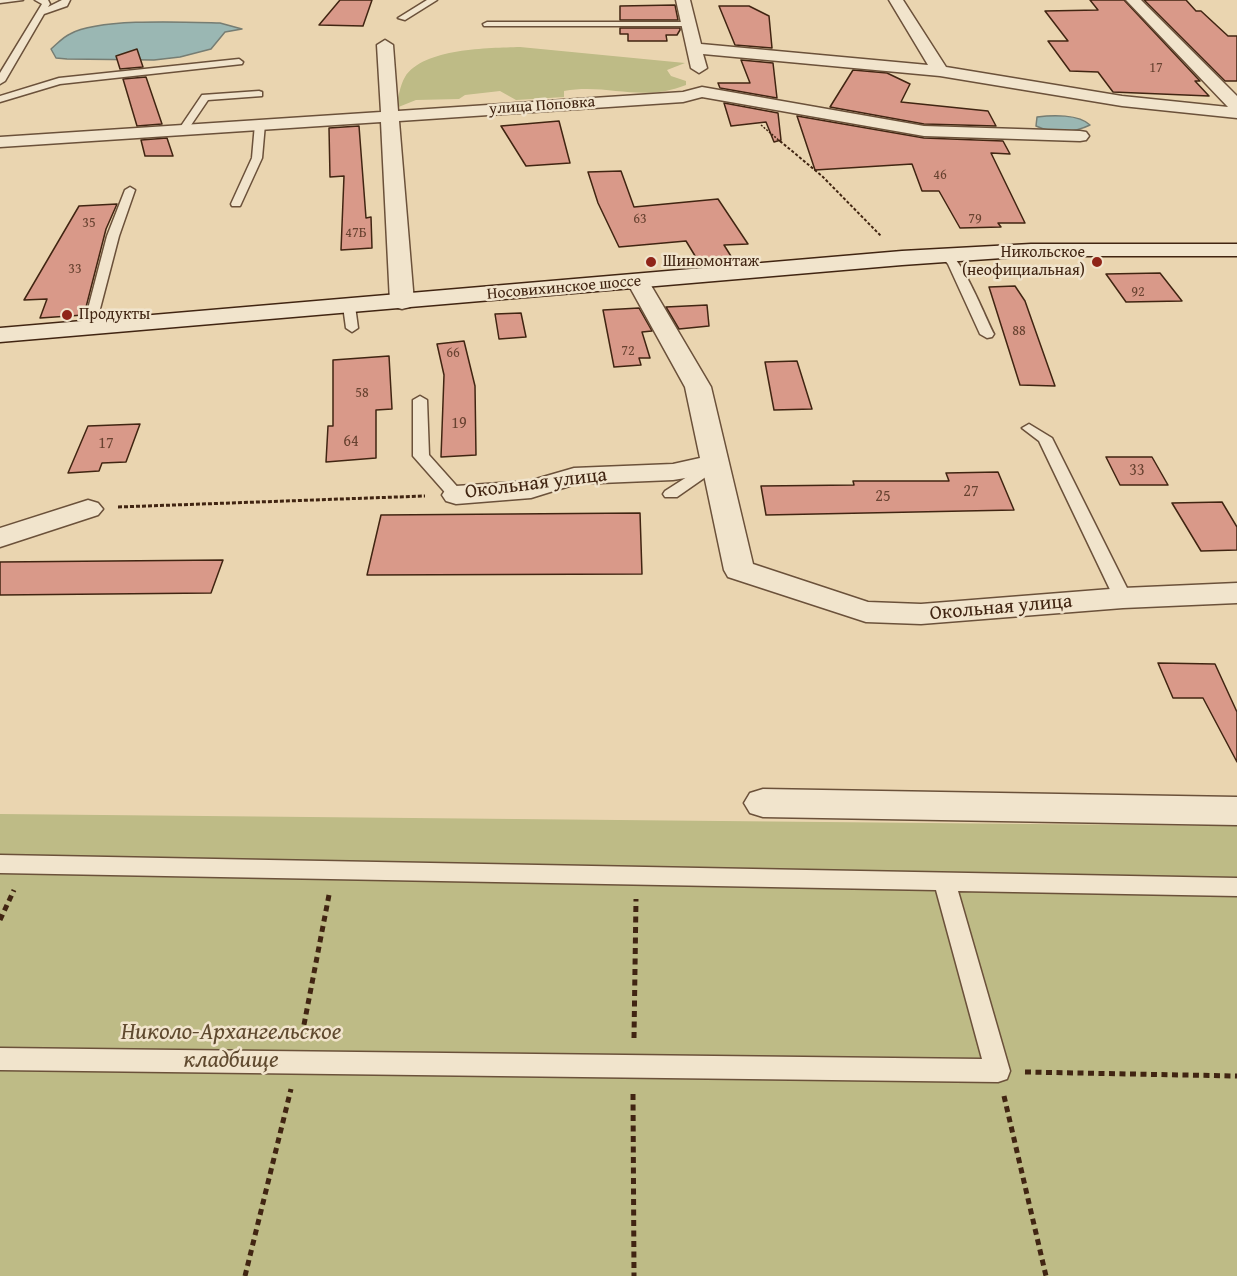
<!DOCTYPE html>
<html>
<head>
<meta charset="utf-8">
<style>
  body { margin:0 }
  canvas { display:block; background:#ead5b0 }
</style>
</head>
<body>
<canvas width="1237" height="1276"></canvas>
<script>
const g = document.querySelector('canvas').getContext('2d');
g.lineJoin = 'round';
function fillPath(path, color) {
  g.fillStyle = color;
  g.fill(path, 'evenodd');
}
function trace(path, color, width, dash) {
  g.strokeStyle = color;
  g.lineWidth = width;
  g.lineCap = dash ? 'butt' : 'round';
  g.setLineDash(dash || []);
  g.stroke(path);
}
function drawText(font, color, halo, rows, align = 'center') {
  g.font = font + ' "Gentium Book Plus",serif';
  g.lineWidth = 5;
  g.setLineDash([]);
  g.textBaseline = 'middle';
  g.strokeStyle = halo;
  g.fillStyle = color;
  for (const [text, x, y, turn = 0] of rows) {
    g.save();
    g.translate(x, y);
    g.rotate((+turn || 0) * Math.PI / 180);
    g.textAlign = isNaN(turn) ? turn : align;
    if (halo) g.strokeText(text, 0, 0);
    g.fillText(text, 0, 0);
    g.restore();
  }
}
const green = new Path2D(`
  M520,47L685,63L667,70L671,76L686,81V85C641,103 608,83 564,91V97L516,100L500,91L465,95L459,99L416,100L396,108C398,99 400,85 405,77C423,48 489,48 520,47Z
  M0,814L1237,826V1276H0Z`);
const water = new Path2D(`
  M220,23L242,29L225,32L211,49L180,57L154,60L67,59L56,58L51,49C57,44 63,37 70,34C99,18 184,22 220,23Z
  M1037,117C1052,115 1079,114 1090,125C1074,133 1053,134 1036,126Z`);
const building = new Path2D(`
  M340,0H372L363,26L319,25Z
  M1090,0H1124L1200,81H1195L1209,96L1113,92L1098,72L1070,71L1048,41H1068L1045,11L1098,10Z
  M1144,0H1186L1196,11H1201L1228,36H1237V81H1225Z
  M675,5L678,20H620V6Z
  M719,6H749L769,16L772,48L735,45Z
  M620,28H680V30L677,35H666L667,41H628V34H620Z
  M137,49L143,67L120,69L116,56Z
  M741,60L773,63L777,98L720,88L718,83H750Z
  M853,70L887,73L910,84L901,102L988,111L996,126L924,124L830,107Z
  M146,77L162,124L137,126L123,79Z
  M724,103L778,113L781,140L774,142L766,122L731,126Z
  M797,116L924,138L1003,141L1010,154L991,153L1025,223H998L1001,227L960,228L939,191H922L912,164L815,170Z
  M559,121L570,163L526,166L501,126Z
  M359,126L366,218L371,217L372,248L341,250L344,176L330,177L329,128Z
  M167,138L173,156H145L141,140Z
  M621,171L634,207L718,199L748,244L724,245L734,261L700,264L686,241L619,247L598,203L588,172Z
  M117,204L106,229L84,315L40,318L47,299L24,300L79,206Z
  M1160,273L1182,301L1126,302L1106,274Z
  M1015,286L1025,301L1055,386L1020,385L989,287Z
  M707,305L709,326L679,329L666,307Z
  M639,308L652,331L642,332L650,358H639L641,365L614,367L603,310Z
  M521,313L526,337L499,339L495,314Z
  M464,341L475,386L476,455L441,457L444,375L437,344Z
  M389,356L392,409L376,410V458L326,462L328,426H333V360Z
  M797,361L812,409L774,410L765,362Z
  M140,424L126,462L102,463L99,471L68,473L88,426Z
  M1106,457H1152L1168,485H1120Z
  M998,472L1014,510L766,515L761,486L854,485L853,481H949L946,473Z
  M1222,502L1237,527V550L1201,551L1172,503Z
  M640,513L642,574L367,575L381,515Z
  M223,560L211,593L0,595V562Z
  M1158,663L1215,664L1237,712V762L1203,698H1173Z`);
const pathFar3 = new Path2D(`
  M761,125L782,143`);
const pathFar2 = new Path2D(`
  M780,141L822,176L881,236`);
const pathFar1 = new Path2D(`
  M118,507L425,496`);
const path = new Path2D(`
  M0,920L14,890
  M302,1035L329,895
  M634,1038L636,899
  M1025,1072L1237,1076
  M633,1094L634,1276
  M1004,1096L1046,1276
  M245,1276L291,1089`);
const lane = new Path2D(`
  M0,0H23L0,3Z
  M35,0H48L50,4L48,7L62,0H70L67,6L44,14L5,81L0,84V73L42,4Z
  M427,0H437L405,20L398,18Z
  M487,22H688L692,24L688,26H484L483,24Z
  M239,59L243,62L242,64L60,84L0,102V96L59,78Z
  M259,91L262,92V96L208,100L187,131L179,129L202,95Z
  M260,121L265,124L262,158L241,204L240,206H232L231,204L252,158L255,124Z
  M130,187L135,190L119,236L95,328L89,332L84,331L83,328L107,236L125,190Z
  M946,251C962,257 985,317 994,334L992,337L987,338L980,334L948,264L940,255Z
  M349,302L355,306L358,328L352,332L346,328L343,306Z
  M420,396L427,400L429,455L462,492L464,495L462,498H450L413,456V400Z
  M1029,424L1052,438L1132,598L1129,602H1117L1114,598L1039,441L1022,428Z
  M715,459L720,461L723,464L720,467L677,497H665L663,494L665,491Z
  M0,855L1237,878V896L958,891L1010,1071L1007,1079L998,1082L0,1070V1048L982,1059L936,890L0,873Z`);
const street = new Path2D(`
  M676,0H690L701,44L928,65L889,0H903L946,67L1122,96L1228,107L1126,0H1141L1237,96V118L1122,106L940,76L703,54L707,68L699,73L691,68Z
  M385,40L393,45L398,111L683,92L702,87L924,126L1080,131L1086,132L1089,136L1086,140L1080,141L924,136L702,97L683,102L399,121L414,302L410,307L402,309L394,307L390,302L381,122L0,147V137L381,112L377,45Z
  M638,275L646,277L649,282L711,387L753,564L868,602L921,604L1123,588L1237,583V603L1123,608L921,624L866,622L728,577L724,570L704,475L673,480L576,484L531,498L456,504L446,501L442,495L446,489L456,486L529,481L574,468L673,464L700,458L685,387L627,282L630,277Z
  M88,500L98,503L103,509L98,515L0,547V528Z
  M763,789L1237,797V825L763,817L750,813L744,803L750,793Z`);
const secondary = new Path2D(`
  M1031,244H1237V256H1031L902,265L0,342V328L902,251Z`);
const markers = [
  [651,262,6,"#8f2418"],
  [1097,262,6,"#8f2418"],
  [67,315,6,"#8f2418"]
];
const farNumbernames = [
  ["17",1156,68],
  ["46",940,175],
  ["63",640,219],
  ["79",975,219],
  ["35",89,223],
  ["47Б",356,233],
  ["33",75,269],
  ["92",1138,292],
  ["88",1019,331],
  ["72",628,351],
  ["66",453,353],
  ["58",362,393]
];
const farStreetnames = [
  ["улица Поповка",542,106,-4],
  ["Носовихинское шоссе",564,288,-5]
];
const farPoinames = [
  ["Никольское",1085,253,"right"],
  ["(неофициальная)",1085,271,"right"],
  ["Шиномонтаж",663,262],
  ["Продукты",79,315]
];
const numberNames = [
  ["19",459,424],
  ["64",351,442],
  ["17",106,444],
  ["33",1137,471],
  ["27",971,492],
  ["25",883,497]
];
const streetNames = [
  ["Окольная улица",536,484,-7],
  ["Окольная улица",1001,608,-5]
];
const nearParknames = [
  ["Николо-Архангельское",231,1033],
  ["кладбище",231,1061]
];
fillPath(green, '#bebb86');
fillPath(water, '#9ab7b3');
trace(water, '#767d73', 1.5);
fillPath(building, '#d99989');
trace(building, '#412512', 1.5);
trace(lane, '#6b513a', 3);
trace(street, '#6b513a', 3);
trace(secondary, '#412512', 3);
trace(pathFar3, '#412512', 1.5, [2, 1.5]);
trace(pathFar2, '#412512', 2, [3, 2]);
trace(pathFar1, '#412512', 3, [4, 2]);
trace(path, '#412512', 5, [6, 4.5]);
fillPath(lane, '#f1e4cc');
fillPath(street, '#f1e4cc');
fillPath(secondary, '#f1e4cc');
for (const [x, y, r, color] of markers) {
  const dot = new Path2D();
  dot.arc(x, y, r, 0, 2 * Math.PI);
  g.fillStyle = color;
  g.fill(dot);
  trace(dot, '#f1e4cc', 2);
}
drawText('14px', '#674230', null, farNumbernames);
drawText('16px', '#412512', '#f1e4cc', farStreetnames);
drawText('16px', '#412512', '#f1e4cc', farPoinames, 'left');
drawText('16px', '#674230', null, numberNames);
drawText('20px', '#412512', '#f1e4cc', streetNames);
drawText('italic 24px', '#604a2f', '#f1e4cc', nearParknames);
</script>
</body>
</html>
